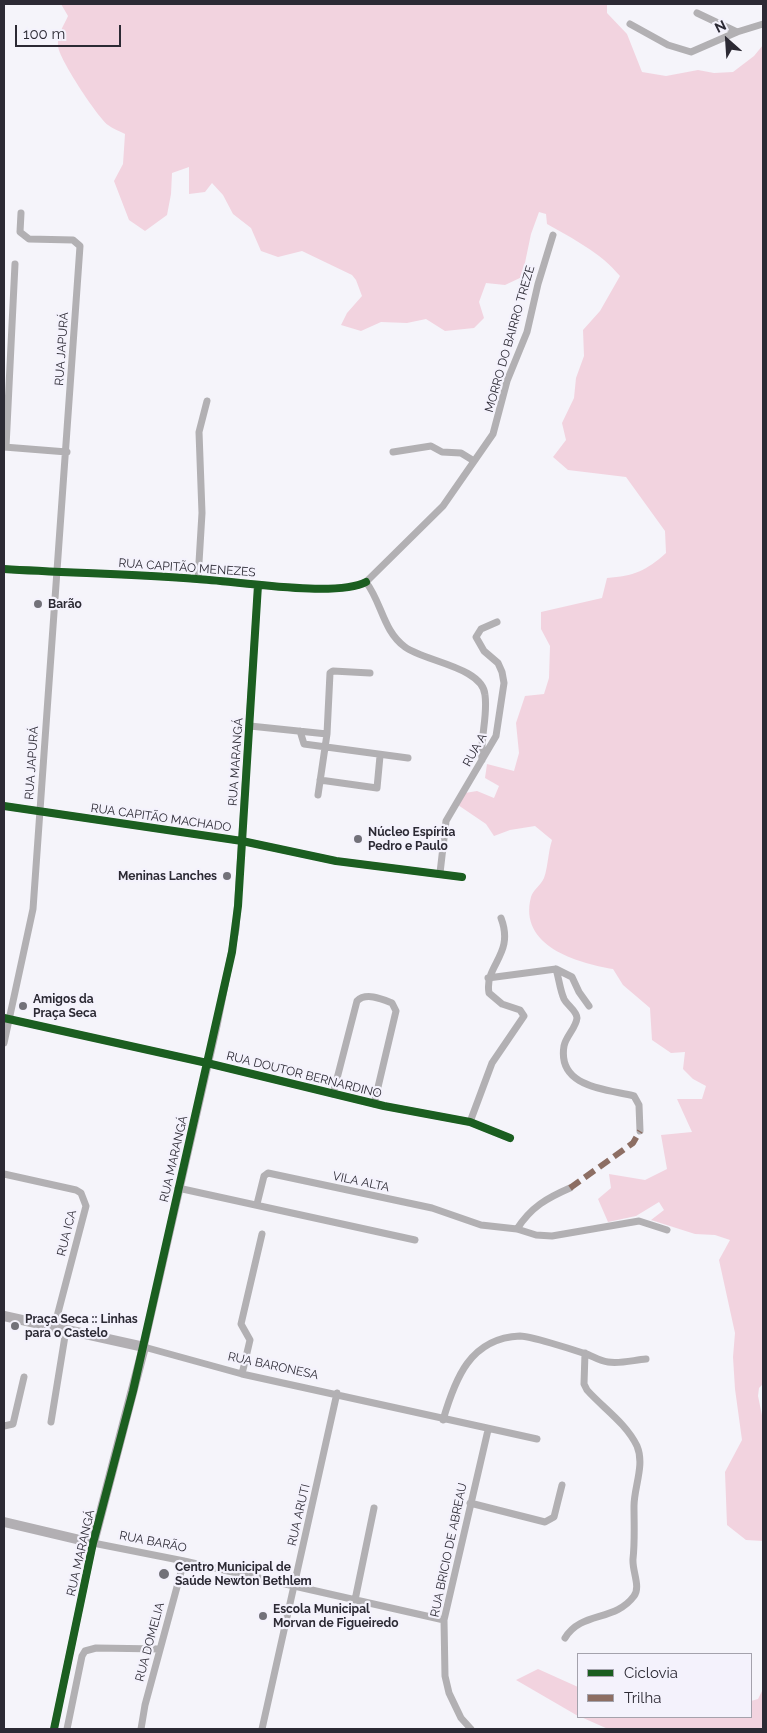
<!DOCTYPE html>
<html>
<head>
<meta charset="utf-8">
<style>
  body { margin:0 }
  #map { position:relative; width:767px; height:1733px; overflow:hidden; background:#f5f4fa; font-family:Raleway,sans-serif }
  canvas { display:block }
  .frame { position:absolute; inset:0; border:5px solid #2c2a34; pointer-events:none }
  .legend { position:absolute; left:577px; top:1653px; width:175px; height:65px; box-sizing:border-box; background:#f4f2fc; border:1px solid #a4a2ac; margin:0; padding:6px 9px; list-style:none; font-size:15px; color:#2c2a34 }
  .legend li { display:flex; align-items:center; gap:10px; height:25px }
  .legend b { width:25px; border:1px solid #a4a2ac }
  .north { position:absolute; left:702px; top:15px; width:50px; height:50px; -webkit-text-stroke:4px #f4f2fc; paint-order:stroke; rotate:334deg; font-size:14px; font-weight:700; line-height:20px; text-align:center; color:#2c2a34 }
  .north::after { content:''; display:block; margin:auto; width:18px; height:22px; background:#2c2a34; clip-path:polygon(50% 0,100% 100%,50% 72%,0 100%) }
  .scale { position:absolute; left:15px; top:25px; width:106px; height:22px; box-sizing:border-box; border:2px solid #2c2a34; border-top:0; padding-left:6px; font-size:15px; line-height:18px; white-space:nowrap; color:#2c2a34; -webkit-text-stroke:4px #f4f2fc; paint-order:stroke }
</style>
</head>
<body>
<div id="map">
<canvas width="767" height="1733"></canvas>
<div class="frame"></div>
<ul class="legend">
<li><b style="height:6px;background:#1b5e20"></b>Ciclovia</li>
<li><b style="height:6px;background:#8d6e63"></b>Trilha</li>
</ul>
<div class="north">N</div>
<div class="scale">100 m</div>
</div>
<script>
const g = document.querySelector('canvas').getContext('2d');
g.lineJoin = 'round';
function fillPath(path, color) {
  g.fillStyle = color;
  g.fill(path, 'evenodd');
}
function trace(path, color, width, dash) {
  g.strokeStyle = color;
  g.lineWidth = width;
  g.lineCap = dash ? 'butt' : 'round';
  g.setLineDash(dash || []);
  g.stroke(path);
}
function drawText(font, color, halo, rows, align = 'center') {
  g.font = font + ' Raleway,sans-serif';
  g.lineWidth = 4.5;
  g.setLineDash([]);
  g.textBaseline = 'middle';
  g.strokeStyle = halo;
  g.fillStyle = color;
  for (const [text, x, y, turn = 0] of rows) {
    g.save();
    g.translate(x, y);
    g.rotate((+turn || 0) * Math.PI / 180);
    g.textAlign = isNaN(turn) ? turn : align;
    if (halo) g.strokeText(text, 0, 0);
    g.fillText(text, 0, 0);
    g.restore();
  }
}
const green = new Path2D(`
  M61,4H607V13L627,34L642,72L666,76L698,70L714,73L733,72L754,56L763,45V1384L759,1388L758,1396L763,1420V1541L746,1540L727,1525L725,1472L742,1440L735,1389L733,1357L735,1333L719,1260L730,1240L715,1235L695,1234L651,1220L664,1210L659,1202L636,1216L608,1222L598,1199L611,1188L609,1174L645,1180L667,1169L661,1135L692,1132L677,1099H702L706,1086L693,1079L683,1069L685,1052L671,1053L652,1040L650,1008L623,985L613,969C577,963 518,946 531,897C533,890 541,885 544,878C548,867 548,852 552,840L535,826L510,830L494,836L486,824L458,805L465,793L477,791L494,798L499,786L485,778L487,764L514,771L519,753L516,723L525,696L544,694L549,678L550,646L541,629V612L602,598L607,578C634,576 646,571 666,553L665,531L626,477L568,470L553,457L566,440L562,423L574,398L576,378L584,356L583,330L600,311L620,276C600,252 573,239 547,224L546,214L539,212L531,234L522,277L505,285L486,283L479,302L484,318L474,328L445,331L426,319L407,323L381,322L361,331L341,325L347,313L362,296L356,280L352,275L302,251L278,257L261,251L251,228L233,214L223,195L212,183L205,192L189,194V167L172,173L171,194L167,215L145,231L129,220L114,181L123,164L125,134C120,131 113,129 108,125C97,116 59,59 58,46C57,35 64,25 68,16Z
  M538,1669L578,1687V1716L516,1680Z
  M763,1689V1729H608L581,1717H751V1701L758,1699Z`);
const street = new Path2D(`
  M697,13L737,32
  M630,24L668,45L691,52L737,32L763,24
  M4,447L67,452
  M6,447L15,264
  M393,452L431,446L442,452L461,453L474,461
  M4,569C68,573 133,574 197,579C236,581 335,598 366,582L443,506L493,434L507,381L527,332L538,284L553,235
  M198,579L202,513L199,432L207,401
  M366,582C382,603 383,631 405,647C423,661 483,667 485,695C488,716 480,738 482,760
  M258,585L236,929L217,1026L144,1347L242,1374L537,1439
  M250,726L327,734
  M300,731L304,744L408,758
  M320,780L377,788L380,756
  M318,795L327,734L330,673L333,671L370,673
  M4,806L242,841L336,861L462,877
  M440,873L446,821L496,736L504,683L502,672L498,663L484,651L476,637L481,629L497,622
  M556,969L572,977L579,992L589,1006
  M488,978L556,969C559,979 560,990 564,999C567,1005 577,1011 577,1018C576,1028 566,1036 564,1046C557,1088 607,1089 634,1096L639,1105L640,1131
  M4,1018L207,1063L384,1106L470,1122L510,1138
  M4,1043L33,909L80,246L73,240L29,239L20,232L21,213
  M333,1094L357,1001C366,992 382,999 392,1003L396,1011L374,1104
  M470,1122L492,1063L524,1016L520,1010L502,1004L489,993C484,965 515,955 501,918
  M4,1174L76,1190L81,1193L86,1206L54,1328
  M178,1188L415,1240
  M257,1204L264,1176L268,1173L432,1208L481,1225L517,1229L536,1235L552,1236L639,1221L667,1230
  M517,1229C531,1207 547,1198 570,1188
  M242,1374L250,1340L241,1324L262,1234
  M443,1420C455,1379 470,1338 520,1336C530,1336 571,1349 583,1353C592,1355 598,1361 608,1362C620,1364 634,1360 646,1359
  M51,1422L66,1330
  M4,1426L13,1424L24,1377
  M470,1503L545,1522L554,1517L562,1485
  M355,1600L374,1508
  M565,1638C581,1611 615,1622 634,1596C641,1587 632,1571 633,1559C635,1541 634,1524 634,1506C634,1487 645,1465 637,1446C626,1423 603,1408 587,1390L584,1384L585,1353
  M54,1729L93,1543L184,1561L444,1620
  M67,1729L82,1656L85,1651L96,1648L160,1649
  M141,1729L145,1705L184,1561
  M262,1729L337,1393
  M471,1729L461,1718L449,1693L445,1676L444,1620L488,1430`);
const secondary = new Path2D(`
  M4,1316L144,1347L93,1543L4,1522`);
const quiet = new Path2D(`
  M570,1188L633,1143L640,1131`);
const cycleway = new Path2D(`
  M4,569C68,573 133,574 197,579C236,581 335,598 366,582
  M4,806L242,841L336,861L462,877
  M4,1018L207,1063L384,1106L470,1122L510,1138
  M54,1729L93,1543L133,1391L232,952L238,906L258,585`);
const markers = [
  [38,604,5,"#727179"],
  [358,839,5,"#727179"],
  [227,876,5,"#727179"],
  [23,1006,5,"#727179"],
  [15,1326,5,"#727179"],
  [164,1574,6,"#727179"],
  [263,1616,5,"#727179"]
];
const streetNames = [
  ["MORRO DO BAIRRO TREZE",510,339,-74],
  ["RUA JAPURÁ",62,349,-86],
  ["RUA CAPITÃO MENEZES",187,568,4],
  ["RUA A",475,750,-61],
  ["RUA MARANGÁ",236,762,-86],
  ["RUA JAPURÁ",32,763,-86],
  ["RUA CAPITÃO MACHADO",161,818,8],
  ["RUA DOUTOR BERNARDINO",304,1075,14],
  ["RUA MARANGÁ",174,1159,-77],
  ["VILA ALTA",361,1182,12],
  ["RUA ICA",67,1233,-76],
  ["RUA BARONESA",273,1366,12],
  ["RUA ARUTI",299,1515,-77],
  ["RUA BARÃO",153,1542,11],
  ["RUA BRICIO DE ABREAU",449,1550,-78],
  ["RUA MARANGÁ",81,1553,-77],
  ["RUA DOMELIA",150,1642,-75]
];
const poiNames = [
  ["Barão",48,604],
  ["Núcleo Espírita",368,832],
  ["Pedro e Paulo",368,846],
  ["Meninas Lanches",217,876,"right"],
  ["Amigos da",33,999],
  ["Praça Seca",33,1013],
  ["Praça Seca :: Linhas",25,1319],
  ["para o Castelo",25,1333],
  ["Centro Municipal de",175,1567],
  ["Saúde Newton Bethlem",175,1581],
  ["Escola Municipal",273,1609],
  ["Morvan de Figueiredo",273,1623]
];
fillPath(green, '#f2d3df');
trace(street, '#b2b0b3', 7);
trace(secondary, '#b2afb3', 10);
trace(quiet, '#8d6e63', 6, [12, 6]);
trace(cycleway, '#1b5e20', 8);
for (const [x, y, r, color] of markers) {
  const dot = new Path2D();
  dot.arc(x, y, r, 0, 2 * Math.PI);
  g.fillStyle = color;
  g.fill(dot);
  trace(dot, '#f4f2fc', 2);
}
drawText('12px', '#2c2a34', '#f4f2fc', streetNames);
drawText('bold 12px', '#2c2a34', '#f4f2fc', poiNames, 'left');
</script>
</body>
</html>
